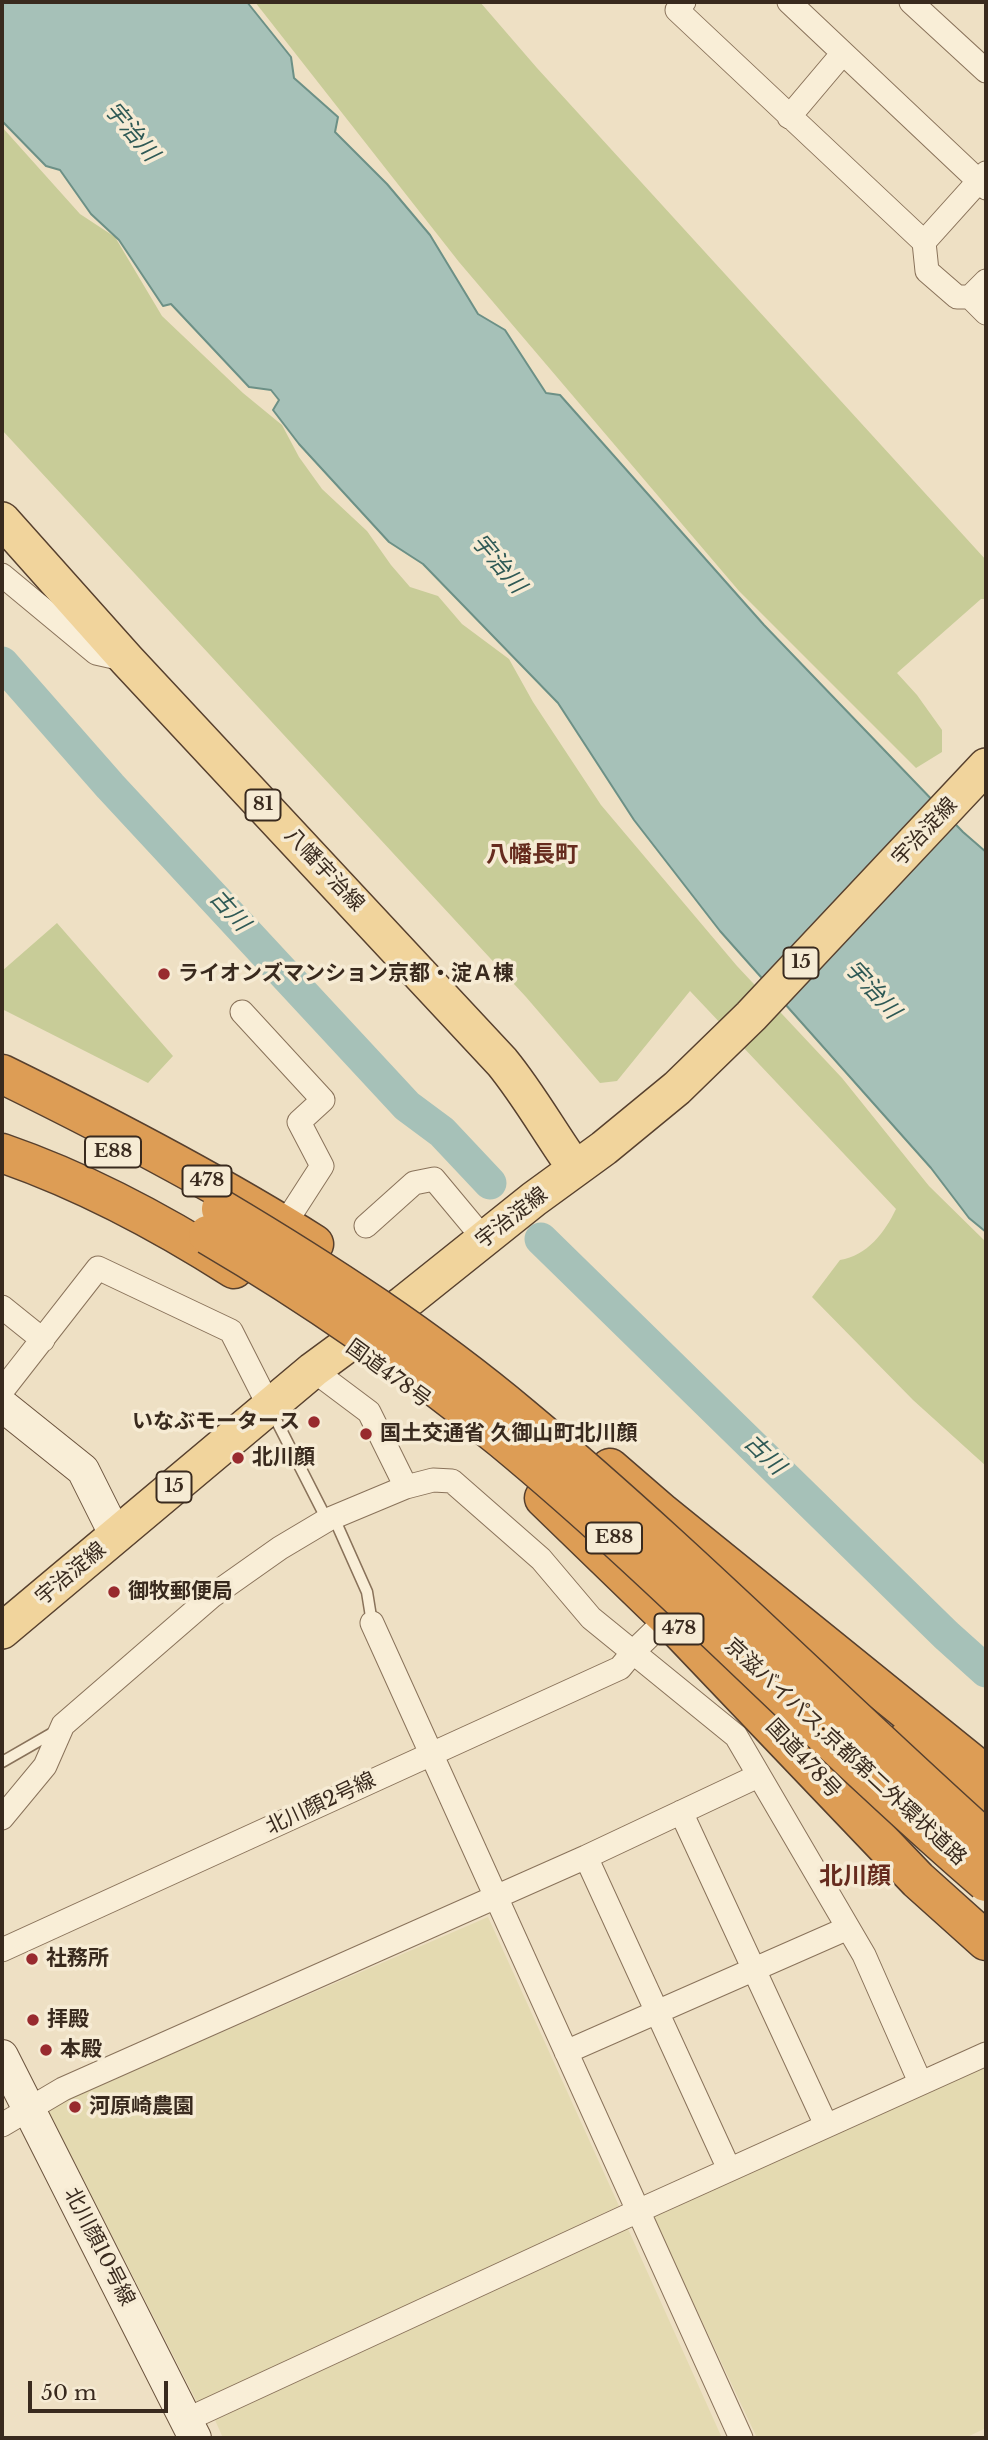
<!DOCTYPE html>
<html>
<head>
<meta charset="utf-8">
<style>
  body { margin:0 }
  #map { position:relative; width:988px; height:2440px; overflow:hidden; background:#eee0c4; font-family:"Libre Baskerville",serif }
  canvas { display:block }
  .frame { position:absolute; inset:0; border:4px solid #392a1e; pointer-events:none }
  .scale { position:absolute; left:28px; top:2381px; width:140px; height:32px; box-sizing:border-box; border:4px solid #392a1e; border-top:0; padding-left:9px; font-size:21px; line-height:24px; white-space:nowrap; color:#392a1e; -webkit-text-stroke:5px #f6ebd4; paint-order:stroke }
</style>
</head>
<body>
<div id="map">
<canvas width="988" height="2440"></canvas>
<div class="frame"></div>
<div class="scale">50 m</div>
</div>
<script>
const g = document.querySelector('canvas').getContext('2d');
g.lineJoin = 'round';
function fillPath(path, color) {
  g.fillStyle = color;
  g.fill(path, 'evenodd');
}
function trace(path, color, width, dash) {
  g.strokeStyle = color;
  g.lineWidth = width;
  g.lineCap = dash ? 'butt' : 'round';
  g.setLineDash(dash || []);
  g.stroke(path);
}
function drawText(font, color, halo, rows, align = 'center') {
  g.font = font + ' "Libre Baskerville","Noto Sans JP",serif';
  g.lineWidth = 7;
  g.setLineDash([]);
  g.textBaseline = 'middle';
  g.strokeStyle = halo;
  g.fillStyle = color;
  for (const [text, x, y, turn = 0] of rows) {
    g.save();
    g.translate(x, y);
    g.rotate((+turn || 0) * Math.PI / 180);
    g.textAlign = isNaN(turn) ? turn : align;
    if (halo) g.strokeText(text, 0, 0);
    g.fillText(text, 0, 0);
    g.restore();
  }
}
const farmland = new Path2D(`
  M488,1917L619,2206L198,2404L47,2108Z
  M986,2062V2428L965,2438H757L653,2217Z
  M628,2229L722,2438H223L215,2420Z`);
const green = new Path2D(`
  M255,2H480L537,68L986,560V599H981L897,673L917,695L942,730V752L916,768L739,591L459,262Z
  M2,127L80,214L115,237L162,316L243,393L282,425L299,457L322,489L367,531L391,565L410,587L438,596L462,624L509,659L533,702L601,805L737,966L842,1078L929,1186L986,1242V1466L913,1400L812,1297L840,1260C867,1256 885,1232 896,1209L690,991L617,1081L600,1083L526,997L2,430Z
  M57,923L173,1056L148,1083L2,1009V971Z`);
const water = new Path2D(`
  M2,2H247L291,57L294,78L338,117L335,132L387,184L430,235L478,314L505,330L546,393L560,395L764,625L963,832L986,852V1232L969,1218L931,1168L720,931L634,820L558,703L423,564L389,542L299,444L273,410L279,400L271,390L249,387L171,304L163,306L119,240L91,214L60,170L46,166L2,121Z`);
const river = new Path2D(`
  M2,663L110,786L407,1106L442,1132L490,1183
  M541,1239L946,1635L986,1671`);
const lane = new Path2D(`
  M271,1410L327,1520
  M334,1518L367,1592L372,1623
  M2,1762L56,1731`);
const street = new Path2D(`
  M684,2L677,10L924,242L927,271L957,297H970L986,281
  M789,2L986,188
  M911,2L986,71
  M789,117L843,53
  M924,242L986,173
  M970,297L986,313
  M2,575L96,653L127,660
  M242,1012L323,1100L299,1122L322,1166L284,1225
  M366,1226L414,1183L434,1179L484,1239
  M2,1307L43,1340
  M313,1370L369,1412L406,1487
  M2,1391L98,1268L231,1331L269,1406
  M372,1623L741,2438
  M681,1812L826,2125
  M2,1818L45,1766L63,1725L212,1596L280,1548L327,1520L406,1487L433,1480L452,1481L541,1559L591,1618L736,1736L864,1955L920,2082
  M586,1857L729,2169
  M2,1950L620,1668L634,1651L668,1618
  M566,2052L848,1928
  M2,2125L63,2089L586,1857L758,1776
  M186,2420L638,2211L986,2054`);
const secondary = new Path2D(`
  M2,1405L83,1470L116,1536
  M2,2056L195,2438`);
const primary = new Path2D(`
  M2,520L127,660L502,1062C529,1095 550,1133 575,1168
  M2,1631L313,1370L404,1303L534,1199L604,1148L677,1088L751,1016L986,766`);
const highway = new Path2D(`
  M2,1074C108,1126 214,1181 314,1244
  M2,1153C83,1181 162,1223 234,1269
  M610,1468L662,1513L986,1775
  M544,1498L668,1618L918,1880L986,1941
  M906,1741L986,1813`);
const highwayBridge = new Path2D(`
  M221,1209C325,1271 428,1338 521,1416C682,1550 830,1700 986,1840
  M208,1235C312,1296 410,1364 503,1440C671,1579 821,1740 986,1882`);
const markers = [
  [164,974,7,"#982a2e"],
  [314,1422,7,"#982a2e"],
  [366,1434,7,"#982a2e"],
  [238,1458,7,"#982a2e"],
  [114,1592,7,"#982a2e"],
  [32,1959,7,"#982a2e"],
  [33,2020,7,"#982a2e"],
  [46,2050,7,"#982a2e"],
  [75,2107,7,"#982a2e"]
];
const shields = [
  [263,805,35],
  [801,963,35],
  [113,1152,56],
  [207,1181,49],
  [174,1487,35],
  [614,1538,56],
  [679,1629,49]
];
const shieldNames = [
  ["81",263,805],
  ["15",801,963],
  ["E88",113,1152],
  ["478",207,1181],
  ["15",174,1487],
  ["E88",614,1538],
  ["478",679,1629]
];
const streetNames = [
  ["宇治淀線",925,832,-47],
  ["八幡宇治線",324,870,47],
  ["宇治淀線",512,1218,-38],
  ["国道478号",388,1374,36],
  ["宇治淀線",71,1574,-40],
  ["京滋バイパス;京都第二外環状道路",845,1752,43],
  ["国道478号",803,1759,47],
  ["北川顔2号線",321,1804,-25],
  ["北川顔10号線",99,2247,63]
];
const poiNames = [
  ["ライオンズマンション京都・淀Ａ棟",178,974],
  ["いなぶモータース",300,1422,"right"],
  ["国土交通省 久御山町北川顔",380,1434],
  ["北川顔",252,1458],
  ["御牧郵便局",128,1592],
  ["社務所",46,1959],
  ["拝殿",47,2020],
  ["本殿",60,2050],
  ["河原崎農園",89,2107]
];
const waterNames = [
  ["宇治川",131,132,50],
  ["宇治川",498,564,50],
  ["古川",229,911,48],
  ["宇治川",872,990,48],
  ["古川",764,1455,44]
];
const neighbourhoodNames = [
  ["八幡長町",532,856]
];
const quarterNames = [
  ["北川顔",855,1877]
];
fillPath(farmland, '#e4dab1');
fillPath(green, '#c8cc98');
fillPath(water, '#a6c1b8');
trace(water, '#6c9086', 2);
trace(river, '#a6c1b8', 33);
trace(lane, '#89725a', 13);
trace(street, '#89725a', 25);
trace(secondary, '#6b533d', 34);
trace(primary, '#57402e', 38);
trace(highway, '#57402e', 41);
trace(lane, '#f9eed7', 10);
trace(street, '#f9eed7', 23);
trace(secondary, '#f9eed7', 32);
trace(primary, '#f1d49c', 35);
trace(highway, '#dd9d55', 38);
trace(highwayBridge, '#57402e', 41, []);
trace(highwayBridge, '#dd9d55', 38);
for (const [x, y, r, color] of markers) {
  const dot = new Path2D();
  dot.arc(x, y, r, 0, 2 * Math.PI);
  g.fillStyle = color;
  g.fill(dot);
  trace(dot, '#f6ebd4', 2.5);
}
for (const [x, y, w] of shields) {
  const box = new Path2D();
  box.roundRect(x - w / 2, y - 15.5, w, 31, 5);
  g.fillStyle = '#f6ebd4';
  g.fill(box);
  trace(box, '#392a1e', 2);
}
drawText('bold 19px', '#392a1e', null, shieldNames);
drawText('21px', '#392a1e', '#f6ebd4', streetNames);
drawText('bold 21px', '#392a1e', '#f6ebd4', poiNames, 'left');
drawText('italic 23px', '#2e5955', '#f6ebd4', waterNames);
drawText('bold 23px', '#662b1e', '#f6ebd4', neighbourhoodNames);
drawText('bold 24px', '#662b1e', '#f6ebd4', quarterNames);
</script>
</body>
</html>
